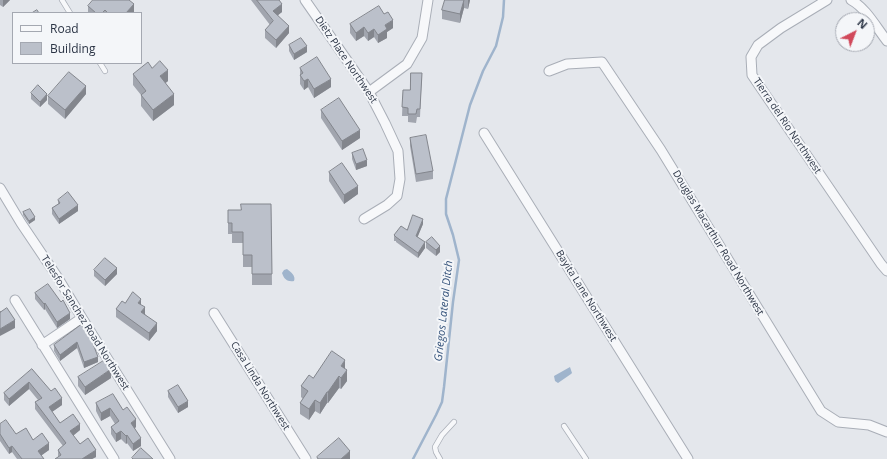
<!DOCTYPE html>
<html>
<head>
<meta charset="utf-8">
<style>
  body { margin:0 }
  #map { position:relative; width:887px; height:459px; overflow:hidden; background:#e4e7ec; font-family:"Open Sans",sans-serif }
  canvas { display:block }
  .legend { position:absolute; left:12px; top:12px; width:130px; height:52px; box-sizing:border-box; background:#f4f6f9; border:1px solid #a4a8b1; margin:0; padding:5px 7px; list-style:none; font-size:12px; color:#2b3445 }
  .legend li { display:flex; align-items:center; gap:8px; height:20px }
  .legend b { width:20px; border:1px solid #a4a8b1 }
  .north { position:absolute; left:835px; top:12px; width:40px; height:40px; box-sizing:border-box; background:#f4f6f9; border:1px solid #a4a8b1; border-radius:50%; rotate:42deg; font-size:11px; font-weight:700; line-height:16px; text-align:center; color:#2b3445 }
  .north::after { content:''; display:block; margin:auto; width:14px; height:18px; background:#d1495b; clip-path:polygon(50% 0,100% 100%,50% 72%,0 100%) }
</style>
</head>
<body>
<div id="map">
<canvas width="887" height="459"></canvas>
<ul class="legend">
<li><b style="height:5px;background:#f7f8fa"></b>Road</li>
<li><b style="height:11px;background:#bbc0ca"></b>Building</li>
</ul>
<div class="north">N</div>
</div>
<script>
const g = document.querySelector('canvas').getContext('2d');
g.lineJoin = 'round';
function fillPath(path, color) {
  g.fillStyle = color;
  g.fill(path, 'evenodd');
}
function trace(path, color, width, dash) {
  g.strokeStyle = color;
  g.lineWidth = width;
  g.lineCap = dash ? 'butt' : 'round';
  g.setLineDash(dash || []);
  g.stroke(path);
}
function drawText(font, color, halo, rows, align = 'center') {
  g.font = font + ' "Open Sans",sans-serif';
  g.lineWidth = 4;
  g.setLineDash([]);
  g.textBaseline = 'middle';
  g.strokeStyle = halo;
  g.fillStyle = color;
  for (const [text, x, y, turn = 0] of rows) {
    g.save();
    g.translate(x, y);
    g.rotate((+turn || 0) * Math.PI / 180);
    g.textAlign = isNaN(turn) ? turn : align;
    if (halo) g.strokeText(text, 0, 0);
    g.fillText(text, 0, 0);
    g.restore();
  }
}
const water = new Path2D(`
  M287,269C291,272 296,276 294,281C287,282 284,279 282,273L284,270Z
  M570,367L572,373L571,374L558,383L555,381L554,376Z`);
const stream = new Path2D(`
  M413,459L436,415L442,402L444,387L453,302L459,260L453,235L446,214V199L470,105L483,71L496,46L503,17L504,0`);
const service = new Path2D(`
  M62,0L70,13
  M100,63L105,71
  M564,426L586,459
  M440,459L436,452L435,447L442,435L454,422`);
const minor = new Path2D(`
  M305,0L369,92L385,123L398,151L400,179L397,196L387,205L364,219
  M827,0L781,28L758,45L751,57L752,75L881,264L887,271
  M851,0C866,8 876,27 887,41
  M549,71L567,64L602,62L661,150L821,411L838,422L869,425L887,432
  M369,92L407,64L422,38L428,0
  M484,133L688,459
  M0,188L21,223L58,278L82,318L170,459
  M15,300L114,459
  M214,313L306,459
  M42,345L82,318`);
const wall = new Path2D(`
  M0,0H10L3,7L0,5Z
  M251,0H279L282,12L278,15L289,33L276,48L265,38V30L270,25Z
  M445,0H470L468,9L464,8L460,23L442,19V10Z
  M134,4V13H88V6Z
  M350,24L393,28L387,32V38L378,43L374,37L368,41L364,36L356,41L350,33Z
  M289,45L307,52L294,60L289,51Z
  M152,68L168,81L165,83L174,105L153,121L141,106V95L133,85V74Z
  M300,68L331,87L314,98L308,87L304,90L300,84Z
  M422,73L420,117H417L416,123L408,122V116H402L403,90H410Z
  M31,93L47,100L40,107L31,99Z
  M86,94L65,119L48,104V96Z
  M321,110L360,138L342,150L321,118Z
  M410,138L433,171V179L416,182L410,146Z
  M352,153L367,166L356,170L352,159Z
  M329,172L358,194L344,204L329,181Z
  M58,200L78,211L59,224L52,214V208L58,204Z
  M271,204L272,285H252V267H243V243H232V234H228V210H241Z
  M23,212L35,220L29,224L23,215Z
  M423,224L417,237L425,248L418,258L396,242V241H394V235Z
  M426,242L440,252L436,256L426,248Z
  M94,270L117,274L105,286L94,276Z
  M35,293L70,319L57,328L45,309L44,310L35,299Z
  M125,303L141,305L145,314L157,331L149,341L116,317V309Z
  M81,325L98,362L84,368L77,348L60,361L54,351V345Z
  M32,369L62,405L52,412L60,423L80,430L73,436L80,444L96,457L92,459H55L58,457V450L63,446L35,409V402L38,400L29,389L9,406L4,400V393Z
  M345,369L347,381L341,389L339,388L328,403H327L320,414L315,411L309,420L300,414V403L303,399L301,397V386L313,378Z
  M78,377L111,378L85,395L78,386Z
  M168,391L188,407L178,413L168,397Z
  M96,403L123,410L136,427L135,428L141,446L133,451L127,443L126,444L121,439L116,442L111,434V427L115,424L110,416L101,421L96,411Z
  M0,424L16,434L33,440L49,450L41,455L44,459H17L12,452L9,454L0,441Z`);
const shadedWall = new Path2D(`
  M3,0H10L3,7Z
  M464,0V8L460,23V14Z
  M468,0H470L468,9Z
  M134,4V13H126Z
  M282,4V12L273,19V11Z
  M393,20V28L387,32V38L378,43V35L385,25Z
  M289,26V33L276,48V40Z
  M364,27V36L356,41V33Z
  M374,29V37L368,41V33Z
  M307,46V52L294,60V54Z
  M168,70V81L160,88V76Z
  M308,79V87L304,90V81Z
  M331,79V87L314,98V89Z
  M86,86V94L65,119V110Z
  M47,94V100L40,107V102Z
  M174,94V105L153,121V110Z
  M360,130V138L342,150V141Z
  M367,160V166L356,170V164Z
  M358,186V194L344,204V195Z
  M78,205V211L59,224V219Z
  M35,217V220L29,224V221Z
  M423,219V224L416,241V236Z
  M425,242V248L418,258V253Z
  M440,246V252L436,256V250Z
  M117,268V274L105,286V280Z
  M141,299V307L138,303Z
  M45,303V309L44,310V304Z
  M145,307V316L141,312Z
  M70,313V319L57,328V322Z
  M15,320V328L0,336V329Z
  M157,323V331L149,341V333Z
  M77,342V348L60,361V355Z
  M98,357V362L84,368V362Z
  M345,360V371L341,366Z
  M111,369V378L85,395V387Z
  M347,370V381L341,389V378Z
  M339,376V388L328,403V392Z
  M29,382V389L9,406V399Z
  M327,392V403L320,414V403Z
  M62,398V405L49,414V407Z
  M315,400V411L309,420V409Z
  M188,401V407L178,413V407Z
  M110,408V416L101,421V413Z
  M136,419V427L131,431V423Z
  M80,424V430L70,438V431Z
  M121,431V439L116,442V434Z
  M127,435V443L126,444V436Z
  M141,438V446L133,451V444Z
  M49,443V450L38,458V451Z
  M12,446V452L9,454V448Z
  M96,450V457L92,459H82Z
  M350,451V459H341Z`);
const building = new Path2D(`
  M93,0H129L134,4L126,13H108L105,10L102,13H96L88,6Z
  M257,0H279L282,4L273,11L289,26L276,40L265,30L273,21Z
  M445,0H464L460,14L442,10Z
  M379,6L384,14L388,12L393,20L385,25L387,29L378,35L374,29L368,33L364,27L356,33L350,24Z
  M37,10L39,13H32Z
  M301,38L307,46L294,54L289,45Z
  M317,57L331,79L314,89L308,79L304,81L300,75L303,73L300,68Z
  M160,61L168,70L160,76L174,94L153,110L141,95L146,91L133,74L148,62L152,68Z
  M69,72L86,86L65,110L48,96Z
  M411,73H422L420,109H417L416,114H408V108L402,107L403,90H410Z
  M38,85L47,94L40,102L31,93Z
  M339,98L360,130L342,141L321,110Z
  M426,135L433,171L416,174L410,138Z
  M363,149L367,160L356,164L352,153Z
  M342,163L358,186L344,195L329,172Z
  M68,192L78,205L59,219L52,208L60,203L58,200Z
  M241,204H271L272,274H252V255H243V232H232V223H228V210H241Z
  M30,209L35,217L29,221L23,212Z
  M413,215L423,219L416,236L425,242L418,253L396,237L394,235L401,226L407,230Z
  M432,237L440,246L436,250L426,242Z
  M105,258L117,268L105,280L94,270Z
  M48,284L61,302L63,300L70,313L57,322L45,303L44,304L35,293Z
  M133,292L141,299L138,303L145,307L141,312L157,323L149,333L116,309L122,301L125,303Z
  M7,308L15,320L0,329V311V312Z
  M81,325L90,336L98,357L84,362L77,342L60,355L54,345Z
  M332,351L345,360L341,366L347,370L341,378L339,376L328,392H327L320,403L315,400L309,409L300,403L308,391L301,386L309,375L313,378Z
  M105,360L111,369L85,387L78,377Z
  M32,369L51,391L55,388L62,398L49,407L60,423L73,414L80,424L70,431L80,444L88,438L96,450L82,459H55L61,455L58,450L66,443L35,402L42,398L29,382L9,399L4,393Z
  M178,385L188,401L178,407L168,391Z
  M113,394L123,410L127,407L136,419L131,423L141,438L133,444L127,435L126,436L121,431L116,434L111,427L119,421L110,408L101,413L96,403Z
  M6,420L16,434L26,428L33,440L42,433L49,443L38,451L44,459H22L12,446L9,448L0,434V424Z
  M339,438L350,451L341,459H318L317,457Z
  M141,448L153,459H133L132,458Z`);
const streetNames = [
  ["Dietz Place Northwest",346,60,56],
  ["Tierra del Rio Northwest",787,126,56],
  ["Douglas Macarthur Road Northwest",718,243,59],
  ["Bayita Lane Northwest",586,296,58],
  ["Telesfor Sanchez Road Northwest",85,323,58],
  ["Casa Linda Northwest",260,386,58]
];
const waterNames = [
  ["Griegos Lateral Ditch",444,311,-84]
];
fillPath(water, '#9fb4cc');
trace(stream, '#9fb4cc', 2.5);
trace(service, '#a9aeb7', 6);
trace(minor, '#a9aeb7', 11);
trace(service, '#f7f8fa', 4.5);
trace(minor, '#f7f8fa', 9);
fillPath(wall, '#a1a5ae');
fillPath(shadedWall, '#83868d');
fillPath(building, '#bbc0ca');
trace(building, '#83868d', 1);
drawText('10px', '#2b3445', '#f4f6f9', streetNames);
drawText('italic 11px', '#34527a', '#f4f6f9', waterNames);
</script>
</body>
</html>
